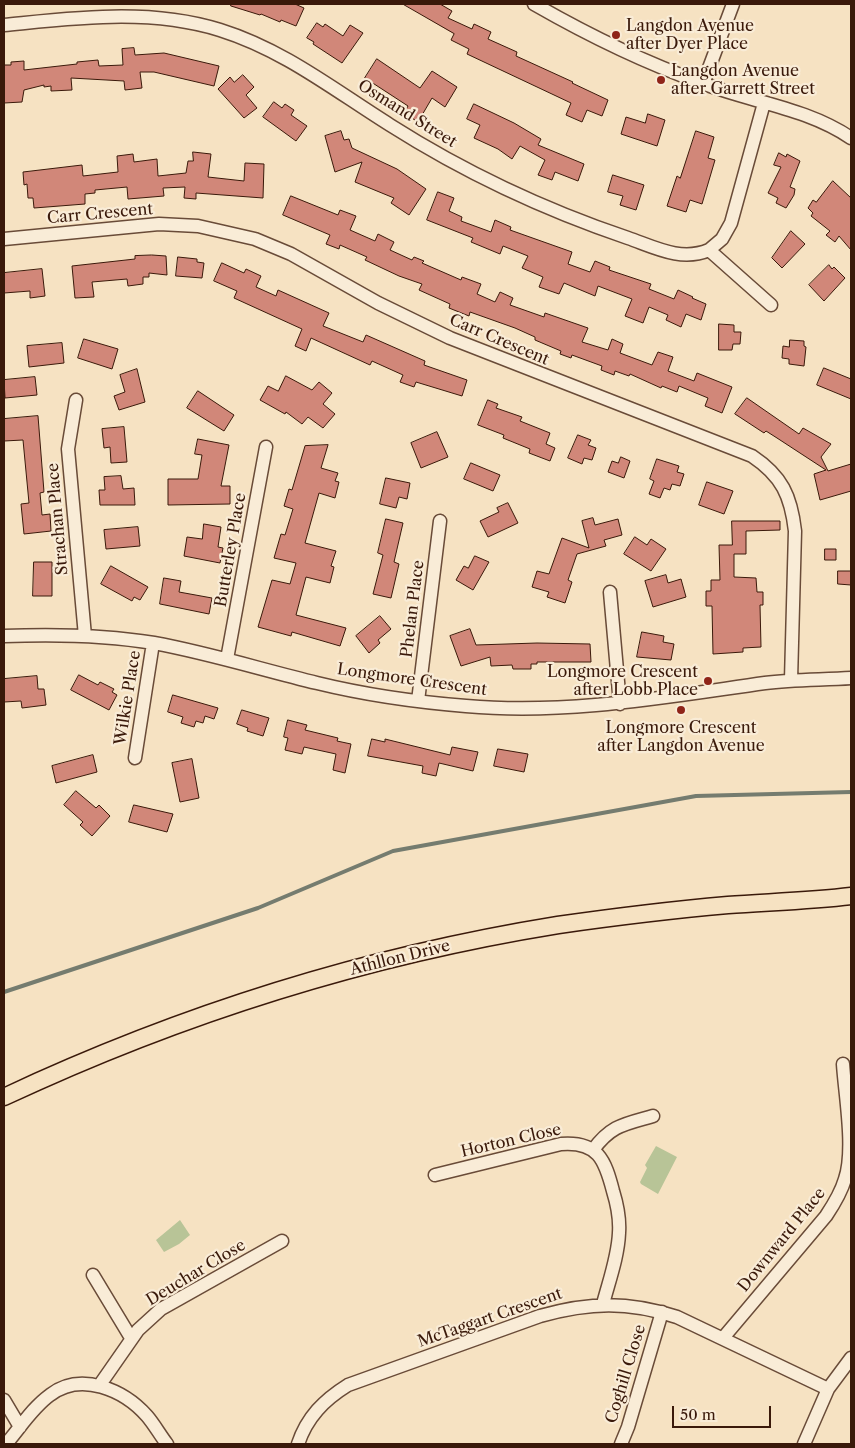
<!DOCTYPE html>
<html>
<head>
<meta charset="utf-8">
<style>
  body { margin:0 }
  #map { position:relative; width:855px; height:1448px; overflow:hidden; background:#f6e2c2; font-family:"Libre Caslon Text",serif }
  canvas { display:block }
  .frame { position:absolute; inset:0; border:5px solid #3a190a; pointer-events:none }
  .scale { position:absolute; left:672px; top:1406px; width:99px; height:22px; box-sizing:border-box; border:2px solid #3a190a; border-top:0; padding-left:6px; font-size:15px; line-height:18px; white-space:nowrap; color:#3a190a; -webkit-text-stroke:4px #f9ecd7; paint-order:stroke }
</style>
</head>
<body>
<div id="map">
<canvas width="855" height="1448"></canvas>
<div class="frame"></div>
<div class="scale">50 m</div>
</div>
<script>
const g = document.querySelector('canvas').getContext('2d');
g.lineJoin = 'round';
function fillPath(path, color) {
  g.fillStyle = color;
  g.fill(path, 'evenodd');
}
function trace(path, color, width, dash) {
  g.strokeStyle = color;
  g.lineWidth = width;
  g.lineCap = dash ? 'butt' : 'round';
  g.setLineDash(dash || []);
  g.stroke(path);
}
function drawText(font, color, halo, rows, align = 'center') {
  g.font = font + ' "Libre Caslon Text",serif';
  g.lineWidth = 4.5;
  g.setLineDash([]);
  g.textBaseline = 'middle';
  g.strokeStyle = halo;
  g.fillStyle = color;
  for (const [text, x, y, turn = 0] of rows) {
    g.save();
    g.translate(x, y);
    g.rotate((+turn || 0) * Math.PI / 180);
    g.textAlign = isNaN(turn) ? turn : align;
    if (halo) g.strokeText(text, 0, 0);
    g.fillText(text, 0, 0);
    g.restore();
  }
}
const green = new Path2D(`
  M656,1146L677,1157L658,1194L641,1184L640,1182L647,1168L645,1165Z
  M180,1220L190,1235L179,1244L164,1252L156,1240Z`);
const stream = new Path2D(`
  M4,992L258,908L393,851L696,796L851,792`);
const building = new Path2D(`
  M231,4H295L304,8L296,26L281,20L280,22L261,14L260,15L231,6Z
  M403,4H440L452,11L448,18L472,29L474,24L491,32L488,39L517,52L516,56L573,82L572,83L608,100L602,116L587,110L582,122L566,115L571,103L467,54L469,49L451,40L454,34Z
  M317,23L323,27L325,24L343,36L350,25L363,33L342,63L313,44L314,42L307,38Z
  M134,48L135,55L164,53L219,66L214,86L154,72H140L142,88L125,90L124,81L71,78L72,90L51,91V86L44,87V85L24,90L22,102L4,103V65H11V62L24,61V70L77,64V62L98,60L99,66L123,65L122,49Z
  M377,59L420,88L432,71L457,87L445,107L432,98L418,122L404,113L408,106L365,78Z
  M243,75L254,87L246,95L257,108L244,118L218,89L230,77L234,82Z
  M274,102L282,108L285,104L294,110L291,115L307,126L296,141L263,117Z
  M474,104L514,123L541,139L538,145L584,164L578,181L555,172L552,180L538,175L545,160L520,146L512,159L498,149L474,138L480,125L467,119Z
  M648,114L665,120L657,146L621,134L626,117L645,123Z
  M341,131L344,140L349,139L352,148L397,169L426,189L409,215L391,203L394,198L355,182L362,162L335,172L325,136Z
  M696,131L714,137L708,158L715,160L702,204L690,200L686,212L667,206L677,176L680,178Z
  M193,152L211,154L208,177L244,181L245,163L264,164L263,198L196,193V199L184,198L185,187L163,188L164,196L128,199L127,187L95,190V193L85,194V204L34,208L33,198H28L27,184L24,185L23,172L82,165L83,176L118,172L117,156L133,154L134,162L157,159L158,176L186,173L188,161H193Z
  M779,153L786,157L787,154L800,161L790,187L795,189L794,195L786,208L776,203L778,198L768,193L781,167L774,165Z
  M613,175L644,185L636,210L620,205L623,196L608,192Z
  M833,181L851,198V250L839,236L835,242L826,235L830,231L811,216L813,213L808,208L813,200L816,202Z
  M438,192L454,198L449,211L462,217L461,221L491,232L495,220L511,227L510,230L572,252L568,264L590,272L595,261L610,267L609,270L651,284L649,289L674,299L678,290L693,297L692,298L706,304L701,320L686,314L681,327L666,320L668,315L649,307L643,323L625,316L632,299L598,286L595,296L564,283L559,294L539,287L543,277L522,268L528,256L503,246L500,254L471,242L473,238L427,220Z
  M291,196L338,215L340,210L356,216L350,230L375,241L378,234L394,242L390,250L412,260L414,257L424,261L422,263L461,280L462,277L481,284L477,294L495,302L500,292L513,298L510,305L544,317L545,313L588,328L582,342L608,350L612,339L623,344L620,353L652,365L658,352L673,357L668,371L694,381L697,373L732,387L722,413L705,406L708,398L679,386L677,392L662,386L661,388L630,374L629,376L615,371L614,375L601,370L602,366L572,355L571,358L560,354L561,351L535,340V337L515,328L470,312L469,316L449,308L450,304L419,290L422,284L399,276L365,260L367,257L340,245L339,249L326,244L330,235L283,215Z
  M791,231L805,244L782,268L772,258Z
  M152,255L166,256L167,275L149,273V277H143V284L128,286L127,279L92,282L94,297L75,298L72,266L135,259V256Z
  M178,257L197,259V262L204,263L202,278L176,276Z
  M222,263L244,273L246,269L261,276L256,287L276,296L278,290L329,313L323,326L363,342L366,335L425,361L424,365L467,380L462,396L416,382L414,387L400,382L403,375L372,361L370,365L311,338L306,351L295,346L302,329L234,298L237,291L214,281Z
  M829,265L832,269L834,267L845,278L824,301L809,285Z
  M42,269L45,296L30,298V291L4,293V273Z
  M719,324L734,325V332H741L740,344H733L732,350H719Z
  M84,339L118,349L112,369L78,358Z
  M790,340L804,341V346L806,347L804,366L789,364V359L782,358L783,346L789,347Z
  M62,343L64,363L29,367L27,346Z
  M824,368L851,379V399L817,385Z
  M137,369L145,402L119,410L114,396L125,392L120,375Z
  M286,376L312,390L319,382L332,393L323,404L335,414L323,428L308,417L302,424L286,412L285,414L260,400L268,386L278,391Z
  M35,377L37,395L5,398L4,380Z
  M198,391L234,415L224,431L187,408Z
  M747,398L799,434L803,428L831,444L821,457L828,471L851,464V491L820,500L814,474L826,470L777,438L766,431L764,433L735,414Z
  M488,400L498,404L496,408L522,417L520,421L550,433L546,444L555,448L550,461L529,453L530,449L503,438L504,435L478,425Z
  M38,416L44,492L40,493L42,515L50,514L51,531L24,534L21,504L29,503L23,440L4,441V419Z
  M124,427L127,462L111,463L110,447L104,448L102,429Z
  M437,432L448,457L421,468L411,443Z
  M578,435L591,440L588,445L596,448L592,460L584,458L582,464L568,458Z
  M198,439L229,445L221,486H230V504L168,505V479H198L202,455L195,454Z
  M328,445L321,468L338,473L335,481L339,482L335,498L319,493L305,543L336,551L331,566L334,567L330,583L306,577L296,615L346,628L340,646L292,632L291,636L258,627L272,580L290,584L296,563L274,558L281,534L285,535L293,509L284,506L289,489L292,490L305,446Z
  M621,457L630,461L624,478L608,472L612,461L618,463Z
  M657,459L679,466L677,472L684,474L680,486L672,484L670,490L664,488L660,498L649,494L654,481L650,479Z
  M471,463L500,475L493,491L464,479Z
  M121,476L123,489L134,488L135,505H100L99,490H105L104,477Z
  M386,478L410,483L407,499L399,497L396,508L380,504Z
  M707,482L733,491L724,514L699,505Z
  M508,503L518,523L488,537L480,521L499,512L497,508Z
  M593,518L595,525L618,519L622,535L604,540L606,546L577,554L568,580L572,582L565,603L547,597L549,592L532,587L537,571L549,574L562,538L589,548L582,521Z
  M386,519L403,523L394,562L399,564L391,598L373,594L383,555L378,553Z
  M732,521H780V530L746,531V554H734V577L756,578L757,592H763V605H760L761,647L743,648V652L713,654L712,606H706V591H711V580H720L719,545H732Z
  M204,524L221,527L218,547L223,548L220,563L184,556L187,537L202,539Z
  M138,527L140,546L106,549L104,530Z
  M635,537L647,545L651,539L666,549L651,571L624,554Z
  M825,549H836V560H825Z
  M475,556L489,562L473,590L456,580L464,566L468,568Z
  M34,562H52V596H33Z
  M111,566L148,587L140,600L134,597L132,601L101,584Z
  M838,571H851V585L838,584Z
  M666,575L668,583L681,579L686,597L653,607L645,581Z
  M164,578L181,581L179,592L212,598L209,614L160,604Z
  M380,616L391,629L378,640L380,643L369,653L356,636Z
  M470,629L476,645L537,643L590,644L591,662H537V664H531V669H513L512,665L491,666L490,657L461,666L450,636Z
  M642,632L664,636L663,642L674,644L671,660L637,657Z
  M79,675L98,685L100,682L114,689L112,692L117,695L109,710L71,690Z
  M37,676L38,689H44L46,705L22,708L21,701L4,702V679Z
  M173,695L218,708L214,719L205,716L203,723L196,721L194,727L181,723L183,717L168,712Z
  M242,710L269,718L263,736L247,731L248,728L237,724Z
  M288,720L307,725L305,730L338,738L337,741L351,744L345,773L333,770L336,754L304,747L302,754L285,750L288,738L284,737Z
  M372,739L385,742V739L450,755L452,747L478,752L473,771L439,763L436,776L422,773L423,766L368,756Z
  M498,749L528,754L524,772L494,766Z
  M93,755L97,772L56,783L52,766Z
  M192,759L199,798L180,802L172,763Z
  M76,791L96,808L99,805L110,816L92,836L80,825L83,822L64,805Z
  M134,805L173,814L167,832L129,822Z`);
const minor = new Path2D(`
  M534,4C588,35 643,62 702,83C751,102 807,108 851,138
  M4,25C76,18 149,8 220,30C284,50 334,90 390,125C464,172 545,210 628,238C654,247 681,262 709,250L771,305
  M703,84L733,4
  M4,239L159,224L198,226L255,239L291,254L378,303L450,338L752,456C782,476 791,496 795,531L791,680
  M709,250L722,239L731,223L764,103
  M76,400L68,449L85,636
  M610,592L620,704
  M4,636C53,634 105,635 154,643C209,653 263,670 317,683C366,695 416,702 466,706C567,715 665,697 765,683C794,679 823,680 851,678
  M227,659L266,447
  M418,701L440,521
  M135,758L153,643
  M593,1150C611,1125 625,1124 653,1116
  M435,1175L561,1144C598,1141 605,1160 613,1191C617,1204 620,1219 619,1233C618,1257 609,1281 603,1304
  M93,1275L131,1338
  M723,1338L826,1216C834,1204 841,1193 845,1179C855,1150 845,1095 843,1064
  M99,1386L138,1330L161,1309L282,1241
  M4,1400L20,1427
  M6,1444C20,1428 32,1408 50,1395C81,1371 124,1390 147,1416C154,1424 160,1435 167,1444
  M298,1444C307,1417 324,1400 348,1385L540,1316C590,1302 628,1301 677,1317L828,1389
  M621,1444L628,1427L662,1312
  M804,1444L828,1389L851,1358`);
const major = new Path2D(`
  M4,1097C179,1015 366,956 558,925C614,917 671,910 728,905C769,902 810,901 851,896`);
const markers = [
  [616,35,5,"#8f2418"],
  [661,80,5,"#8f2418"],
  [708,681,5,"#8f2418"],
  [681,710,5,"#8f2418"]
];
const poiNames = [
  ["Langdon Avenue",626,26],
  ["after Dyer Place",626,44],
  ["Langdon Avenue",671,71],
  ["after Garrett Street",671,89],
  ["Longmore Crescent",698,672,"right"],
  ["after Lobb Place",698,690,"right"],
  ["Longmore Crescent",681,728,"center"],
  ["after Langdon Avenue",681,746,"center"]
];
const streetNames = [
  ["Osmand Street",407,114,32],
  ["Carr Crescent",100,214,-5],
  ["Carr Crescent",499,340,23],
  ["Strachan Place",58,519,-95],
  ["Butterley Place",231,550,-80],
  ["Phelan Place",413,609,-83],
  ["Longmore Crescent",412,680,8],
  ["Wilkie Place",128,698,-81],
  ["Athllon Drive",400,958,-14],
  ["Horton Close",511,1141,-13],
  ["Downward Place",782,1240,-51],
  ["Deuchar Close",196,1273,-31],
  ["McTaggart Crescent",490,1318,-19],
  ["Coghill Close",626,1374,-73]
];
fillPath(green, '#b8c497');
trace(stream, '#757c6f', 4);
fillPath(building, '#d18779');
trace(building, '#3a190a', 1);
trace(minor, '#694b38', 15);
trace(major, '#3a190a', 19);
trace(minor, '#f9ecd7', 12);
trace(major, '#f6e2c2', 16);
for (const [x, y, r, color] of markers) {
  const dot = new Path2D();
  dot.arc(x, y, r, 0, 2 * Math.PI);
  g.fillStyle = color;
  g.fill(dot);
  trace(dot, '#f9ecd7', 2);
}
drawText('16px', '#3a190a', '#f9ecd7', poiNames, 'left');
drawText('16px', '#3a190a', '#f9ecd7', streetNames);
</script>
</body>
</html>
